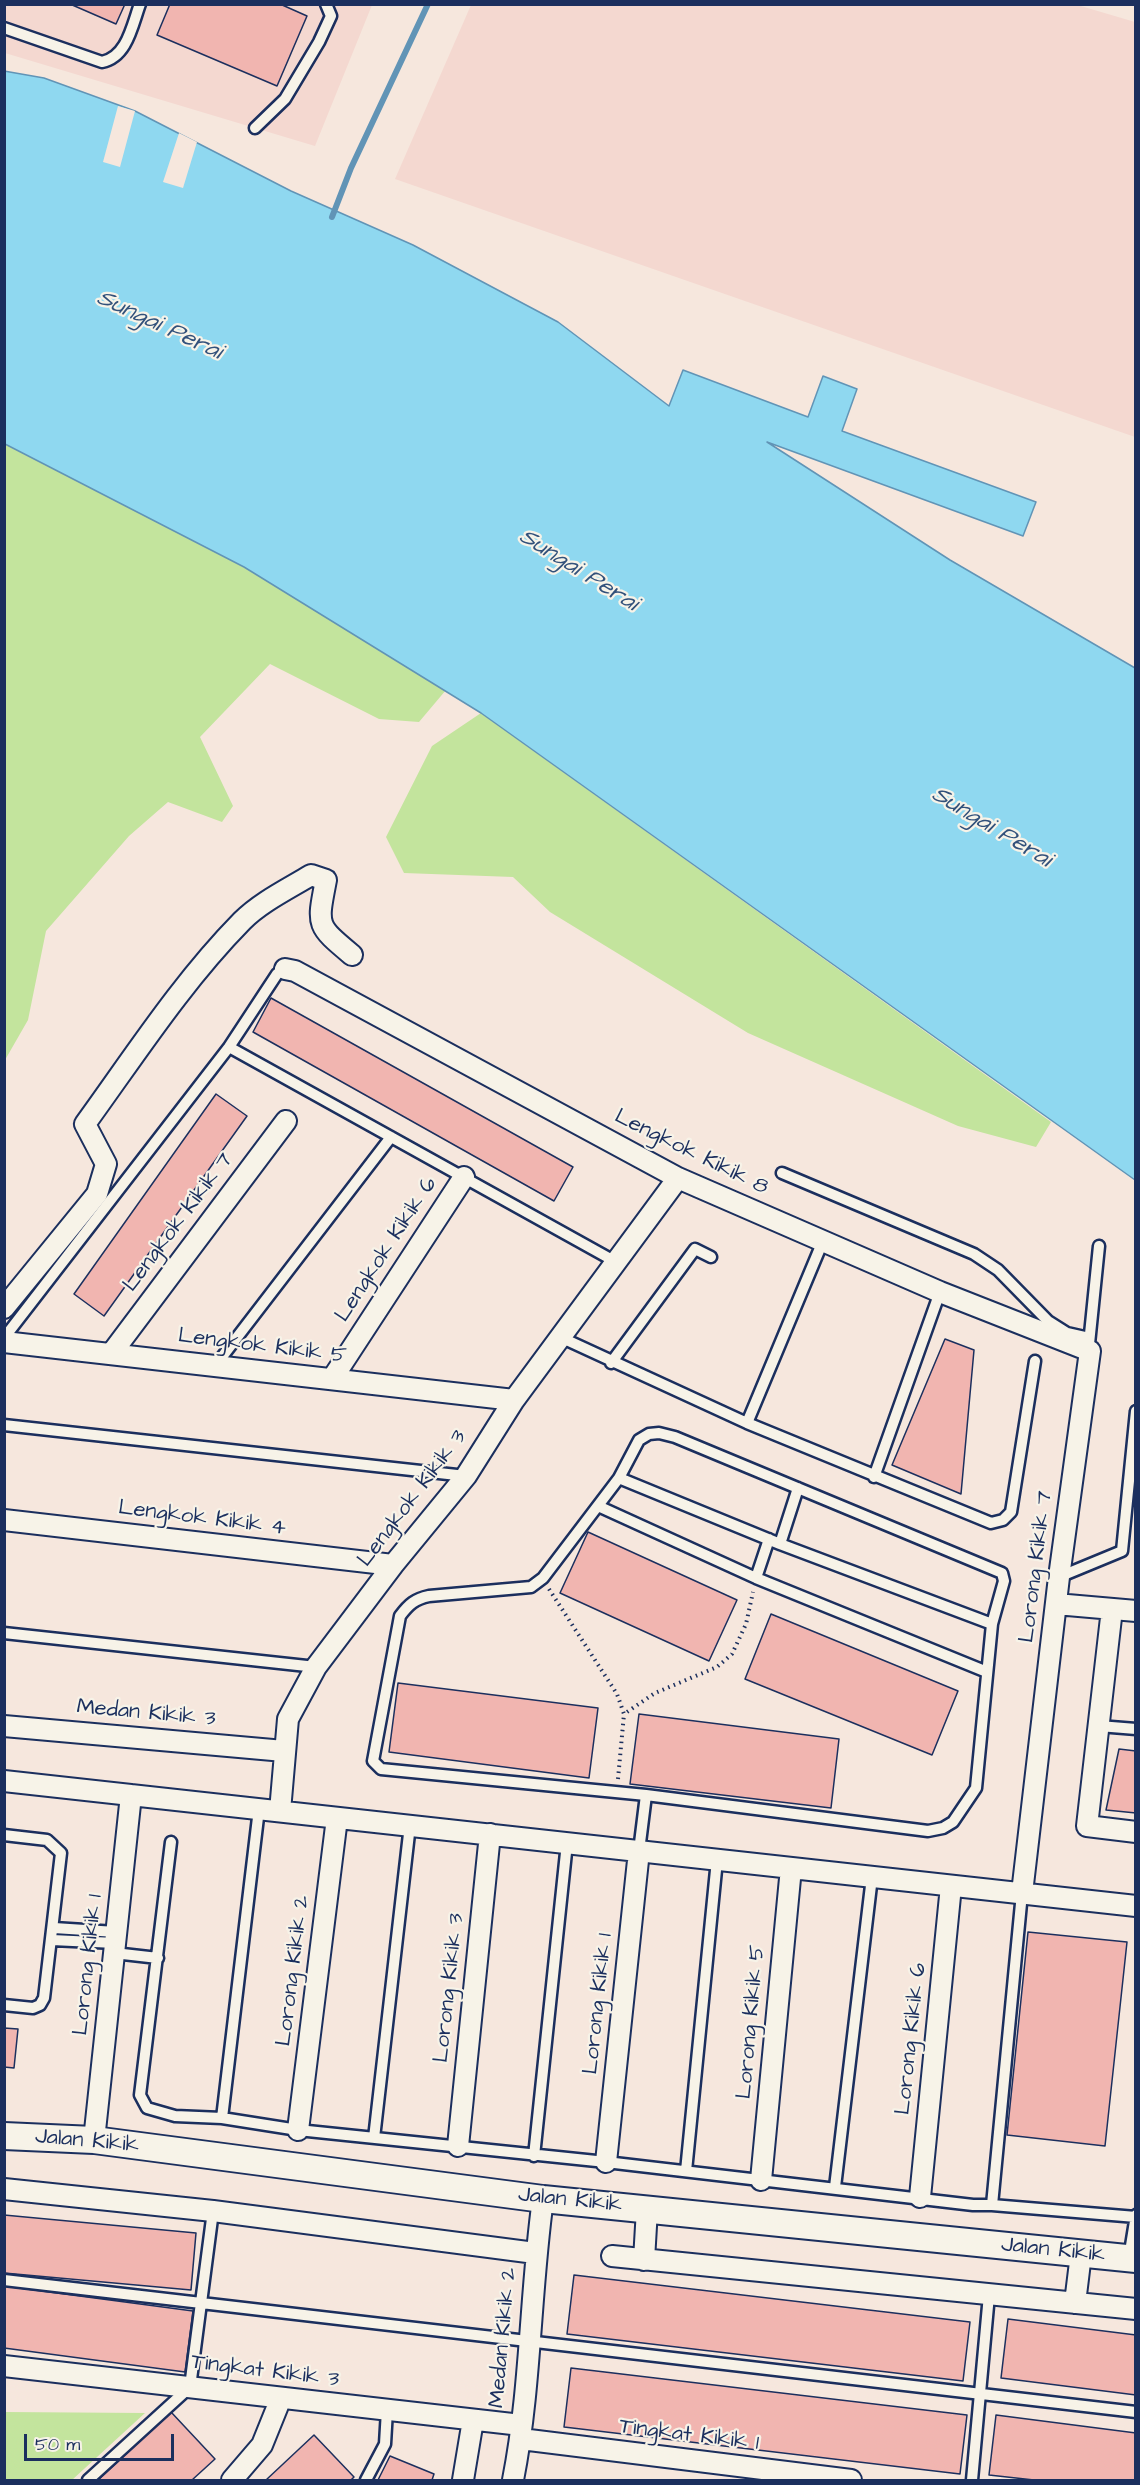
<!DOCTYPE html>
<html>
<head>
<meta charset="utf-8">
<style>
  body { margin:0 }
  #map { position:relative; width:1140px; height:2485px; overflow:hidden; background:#f6e7dd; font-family:"Architects Daughter",sans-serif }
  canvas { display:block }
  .frame { position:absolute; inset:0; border:6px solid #1b2f5e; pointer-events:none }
  .scale { position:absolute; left:24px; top:2434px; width:150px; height:27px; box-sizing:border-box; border:3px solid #1b2f5e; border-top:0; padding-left:8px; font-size:18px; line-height:21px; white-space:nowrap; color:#1b2f5e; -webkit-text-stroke:4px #f7f3e8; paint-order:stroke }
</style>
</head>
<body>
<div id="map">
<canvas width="1140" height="2485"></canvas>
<div class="frame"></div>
<div class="scale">50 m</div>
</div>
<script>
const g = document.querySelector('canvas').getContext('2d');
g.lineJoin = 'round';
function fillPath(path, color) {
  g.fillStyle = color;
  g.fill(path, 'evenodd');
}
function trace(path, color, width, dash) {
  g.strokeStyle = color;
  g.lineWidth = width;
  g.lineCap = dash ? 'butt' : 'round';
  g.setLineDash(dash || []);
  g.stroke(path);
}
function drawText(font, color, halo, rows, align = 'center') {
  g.font = font + ' "Architects Daughter",sans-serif';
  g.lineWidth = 4.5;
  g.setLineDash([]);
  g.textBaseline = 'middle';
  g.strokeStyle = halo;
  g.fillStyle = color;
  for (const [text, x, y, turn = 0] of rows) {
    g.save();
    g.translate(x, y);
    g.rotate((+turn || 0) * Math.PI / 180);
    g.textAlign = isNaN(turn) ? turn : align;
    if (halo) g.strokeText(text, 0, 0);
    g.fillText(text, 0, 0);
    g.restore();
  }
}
const built = new Path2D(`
  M1074,4L1135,22V437L395,179L471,5Z
  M4,5H372L315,146L5,53Z`);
const green = new Path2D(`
  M5,444L244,567L446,690L419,722L379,719L270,664L200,737L233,806L222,822L168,802L129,836L46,931L28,1020L5,1060Z
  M481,713L1051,1122L1036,1147L958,1126L748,1033L550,912L513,877L404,873L386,837L432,746Z
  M5,2412L145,2413L72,2480H5Z`);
const water = new Path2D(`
  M4,71L44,78L135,111L291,191L413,245L558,322L669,406L683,370L808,417L823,376L857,389L842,431L1036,502L1023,536L767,442L950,560L1135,668V1180L481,713L244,567L5,444Z`);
const pier = new Path2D(`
  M118,106L135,111L120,167L103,162Z
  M179,133L197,142L183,188L163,182Z`);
const stream = new Path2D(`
  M332,217L351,168L428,4`);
const building = new Path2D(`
  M70,4H125L116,24Z
  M170,4H280L307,16L277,86L157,35Z
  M271,998L573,1167L554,1201L253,1032Z
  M216,1094L247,1116L104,1316L74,1294Z
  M945,1339L974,1350L961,1494L892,1465Z
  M588,1532L737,1600L709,1661L560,1593Z
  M771,1614L958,1691L932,1755L745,1679Z
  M398,1683L598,1708L589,1778L389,1752Z
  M639,1714L839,1739L831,1808L630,1784Z
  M1119,1749L1136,1751V1813L1106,1810Z
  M1028,1932L1127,1942L1105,2146L1007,2135Z
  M4,2028L18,2029L14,2068L4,2067Z
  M4,2215L196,2233L191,2290L4,2273Z
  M574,2275L970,2322L963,2381L567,2334Z
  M4,2286L193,2311L185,2372L4,2348Z
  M1008,2319L1136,2335V2395L1001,2378Z
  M571,2368L967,2415L960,2474L564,2427Z
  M171,2412L215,2459L192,2480H98Z
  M996,2415L1136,2433V2480H1034L989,2475Z
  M314,2435L354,2477L351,2480H266Z
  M390,2456L434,2474L432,2480H378Z`);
const path = new Path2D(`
  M549,1589L617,1694L624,1714L655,1693L717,1667L732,1654L746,1624L753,1592
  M618,1779L624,1714`);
const service = new Path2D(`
  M4,28L102,62C127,57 132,26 140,4
  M255,128L285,99L319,42L331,16L326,4
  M229,1047L616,1262
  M782,1173L974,1254L998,1270L1048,1321L1067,1333L1089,1338
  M560,1337L747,1423L991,1523L1003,1520L1011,1512L1035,1361
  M4,1338L229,1047L277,974L285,969
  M1089,1344L1099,1246
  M611,1363L695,1249L711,1257
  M215,1366L391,1137
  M747,1423L823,1241
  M4,1425L466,1476
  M659,1433L675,1437L1002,1573L1004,1581L992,1624L976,1788L953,1822L943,1828L928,1831L646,1795L381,1769L373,1761L400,1616C409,1604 415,1599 429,1596L531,1587L543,1578L619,1478L639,1440L649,1434Z
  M874,1477L940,1292
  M619,1478L780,1544L992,1624
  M598,1506L756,1578L987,1672
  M780,1544L798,1488
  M1059,1577L1122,1551L1136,1411
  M756,1578L769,1539
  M4,1633L316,1667
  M1099,1726L1136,1729
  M4,1835L47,1840L61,1853L44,1998L40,2005L33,2008L4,2005
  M171,1842L140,2095L147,2108L175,2116L222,2118L298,2130L606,2162L973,2205H992L1022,1893
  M639,1851L646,1795
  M54,1928L116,1932
  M52,1940L115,1943
  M114,1953L158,1958
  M222,2118L259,1809
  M374,2138L410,1825
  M534,2156L567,1843
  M686,2171L717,1860
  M835,2187L872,1877
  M992,2205L1136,2217
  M1129,2258L1136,2215
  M4,2280L1136,2412
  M88,2480L190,2387L213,2211
  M366,2480L385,2444L387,2410
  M972,2480L989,2295`);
const minor = new Path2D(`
  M285,969L295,971L678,1178L940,1292L1090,1351L1059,1577L1022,1893
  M4,1308L97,1194L106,1164L85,1124C135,1055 182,982 242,921C261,902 288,889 311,875L326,880C317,926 316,925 352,955
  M4,1342L514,1400
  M111,1354L286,1121
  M332,1379L464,1177
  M4,1520L393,1565
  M1056,1604L1136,1611
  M1112,1609L1087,1826L1136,1832
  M4,1726L284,1751
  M4,1781L1136,1906
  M280,1811L288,1719L316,1667L393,1565L466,1476L514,1400L678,1178
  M298,2130L337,1818
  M94,2140L131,1795
  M458,2146L490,1834
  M606,2162L639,1851
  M761,2180L791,1868
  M4,2189L213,2211L535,2253
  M920,2197L951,1886
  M612,2256L1136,2309
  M644,2260L647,2209
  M1075,2303L1081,2254
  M4,2366L521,2425
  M521,2439L851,2480
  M232,2480L262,2445L281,2398
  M463,2480L473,2420
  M513,2480C531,2389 530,2292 543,2199`);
const tertiary = new Path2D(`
  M4,2136L94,2140L543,2199L1136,2259`);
const streetNames = [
  ["Lengkok Kikik 8",691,1153,26],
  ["Lengkok Kikik 7",179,1223,-53],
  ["Lengkok Kikik 6",387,1250,-57],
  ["Lengkok Kikik 5",262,1347,7],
  ["Lengkok Kikik 3",413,1499,-53],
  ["Lengkok Kikik 4",202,1519,7],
  ["Lorong Kikik 7",1037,1567,-83],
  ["Medan Kikik 3",146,1714,5],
  ["Lorong Kikik 1",89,1965,-84],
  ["Lorong Kikik 2",294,1971,-83],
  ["Lorong Kikik 3",450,1988,-84],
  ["Lorong Kikik 1",599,2004,-84],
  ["Lorong Kikik 5",752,2022,-85],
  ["Lorong Kikik 6",912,2039,-84],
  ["Jalan Kikik",87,2142,5],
  ["Jalan Kikik",570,2201,6],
  ["Jalan Kikik",1053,2251,6],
  ["Medan Kikik 2",504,2338,-85],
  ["Tingkat Kikik 3",265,2372,7],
  ["Tingkat Kikik 1",689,2436,7]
];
const waterNames = [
  ["Sungai Perai",159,326,25],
  ["Sungai Perai",578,571,32],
  ["Sungai Perai",991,828,31]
];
fillPath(built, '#f4d8d0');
fillPath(green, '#c3e49d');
fillPath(water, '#8fd8f0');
trace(water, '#6194b6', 1.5);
fillPath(pier, '#f6e7dd');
trace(stream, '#6194b6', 6);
fillPath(building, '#f1b5b0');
trace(building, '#1b2f5e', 1.5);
trace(service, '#1b2f5e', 15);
trace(minor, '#1b2f5e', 24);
trace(tertiary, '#1b2f5e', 30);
trace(path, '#1b2f5e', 4, [1.5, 4.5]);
trace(service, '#f7f3e8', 10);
trace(minor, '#f7f3e8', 20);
trace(tertiary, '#f7f3e8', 26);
drawText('22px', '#1b2f5e', '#f7f3e8', streetNames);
drawText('italic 24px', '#32517b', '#f7f3e8', waterNames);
</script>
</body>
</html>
